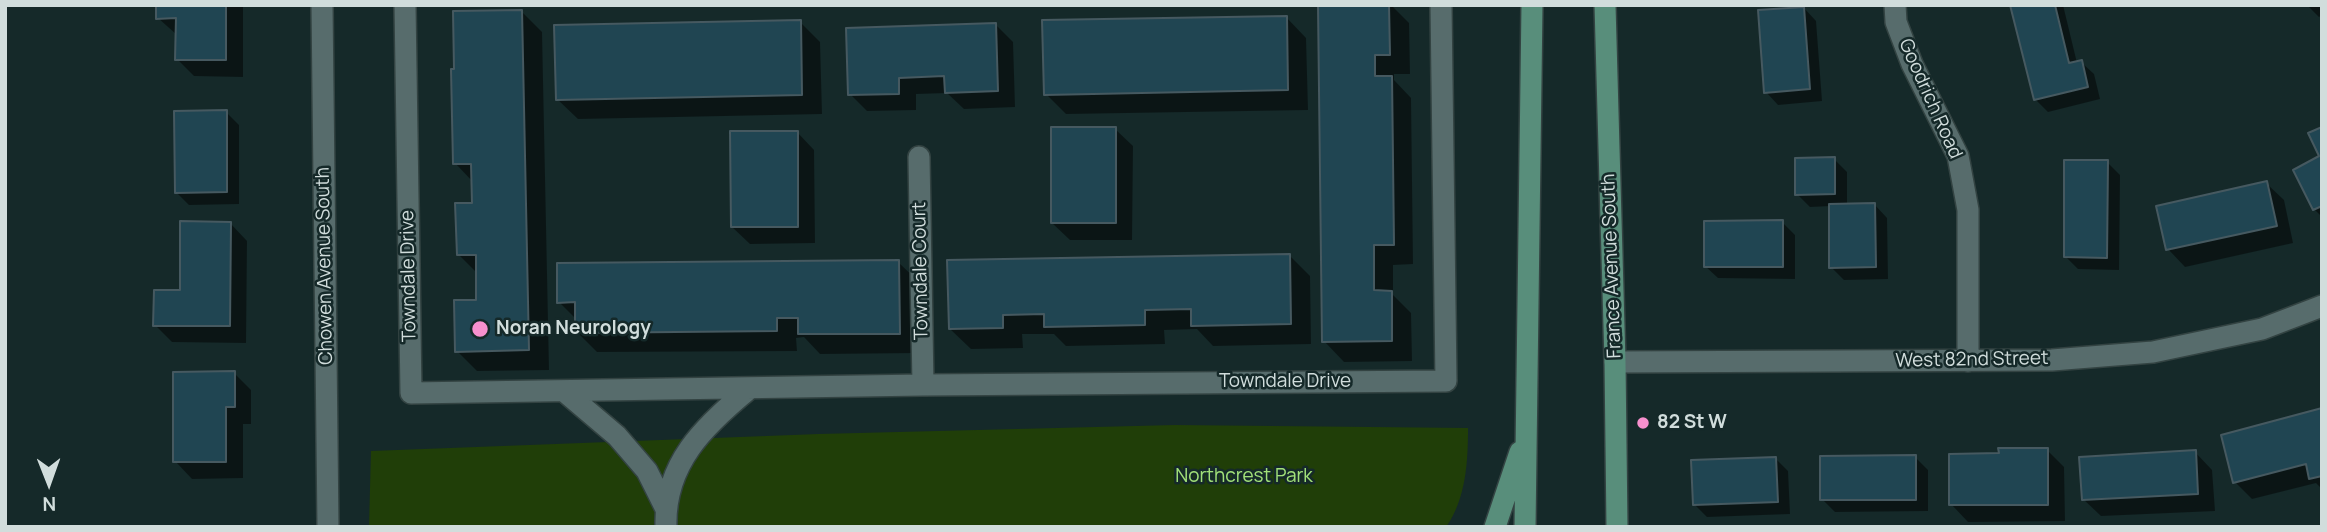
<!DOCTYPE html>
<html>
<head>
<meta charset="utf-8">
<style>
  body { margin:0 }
  #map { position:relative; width:2327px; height:532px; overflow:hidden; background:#152929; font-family:Manrope,sans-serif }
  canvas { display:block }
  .frame { position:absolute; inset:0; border:7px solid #d1dddc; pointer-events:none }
  .north { position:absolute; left:14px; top:448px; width:70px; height:70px; -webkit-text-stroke:5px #152929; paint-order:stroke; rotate:179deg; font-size:19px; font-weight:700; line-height:28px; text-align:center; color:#d1dddc }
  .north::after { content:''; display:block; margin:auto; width:24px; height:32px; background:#d1dddc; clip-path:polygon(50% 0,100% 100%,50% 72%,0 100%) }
</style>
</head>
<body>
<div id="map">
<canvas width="2327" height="532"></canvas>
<div class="frame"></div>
<div class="north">N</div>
</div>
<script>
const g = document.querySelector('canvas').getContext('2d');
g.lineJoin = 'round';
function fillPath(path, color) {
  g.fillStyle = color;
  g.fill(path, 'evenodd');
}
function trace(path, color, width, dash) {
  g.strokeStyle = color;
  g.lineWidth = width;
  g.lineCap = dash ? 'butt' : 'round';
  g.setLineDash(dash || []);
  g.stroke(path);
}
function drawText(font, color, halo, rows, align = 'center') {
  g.font = font + ' Manrope,sans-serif';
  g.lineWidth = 5;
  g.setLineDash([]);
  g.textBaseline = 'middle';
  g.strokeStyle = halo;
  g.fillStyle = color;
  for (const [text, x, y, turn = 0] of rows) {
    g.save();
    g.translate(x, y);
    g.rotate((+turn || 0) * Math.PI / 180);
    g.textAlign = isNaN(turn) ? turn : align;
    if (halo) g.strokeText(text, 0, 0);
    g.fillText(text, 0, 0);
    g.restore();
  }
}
const green = new Path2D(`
  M1175,425L1468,428C1468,461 1466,499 1446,527H369L371,451L819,434Z`);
const shadow = new Path2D(`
  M158,5H243V77L194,76L177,59V35L158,18Z
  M1320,5H1391L1409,23L1410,74H1394V80L1411,98L1413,264L1393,265V295L1411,313L1412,361L1344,362L1324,341Z
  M2012,5H2063L2077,63L2081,62L2094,74L2100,99L2048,112L2035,99Z
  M2307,5H2322V15L2319,17Z
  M1804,8L1816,21L1822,101L1778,105L1766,92Z
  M521,11L542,32L549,370L477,371L457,351L478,301V274L458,254L473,204V182L455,163Z
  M1286,17L1306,38L1308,110L1066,114L1046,94Z
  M800,22L820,42L822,114L578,119L557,99Z
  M996,25L1013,42L1015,107L964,109L947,93L916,94V110L867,111L850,94Z
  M226,112L239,125V204L189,205L176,192Z
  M1115,129L1133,146L1132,240H1070L1052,223Z
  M2322,129V217L2314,209L2321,157Z
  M797,132L814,150L815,243L750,244L732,227Z
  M1834,159L1847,172V205H1875L1887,218L1888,279L1844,280L1831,267V206L1810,207L1797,194Z
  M2107,162L2120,175L2119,270L2078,269L2066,257Z
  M2266,183L2284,200L2293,243L2185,267L2168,249Z
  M1782,222L1795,235V279L1718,278L1705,266Z
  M230,223L247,241L246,343L172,342L155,325Z
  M1290,256L1310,276L1311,344L1213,346L1197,329L1164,330L1165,344L1066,346L1054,334H1022L1023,348L971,349L950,329L949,262Z
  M898,262L919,282V353L820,354L804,337L796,338L797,351L597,352L577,332V320L559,302Z
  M234,373L251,390V424H243V478L192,479L175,461Z
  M2322,410V489L2316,483L2252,499L2235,482Z
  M2047,450L2064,467L2065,521L1968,522L1951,504L2000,455Z
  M2195,452L2212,470L2215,511L2101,516L2083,499Z
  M1915,457L1928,470V511L1835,512L1822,499Z
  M1775,458L1788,471L1790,514L1707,517L1694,504Z`);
const building = new Path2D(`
  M156,5H226V60H175L176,18L156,19Z
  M1318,5H1389L1390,55H1375V76H1392L1394,245H1374V290L1392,291V341L1322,342Z
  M2010,5H2055L2069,63L2082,60L2088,87L2034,100Z
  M1804,7L1810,89L1764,93L1758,10Z
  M522,10L529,350L455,352L454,300H476V255H457L455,203H472L471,164H453L451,69H454L453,11Z
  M1287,16L1288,90L1044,95L1042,20Z
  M801,20L802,95L556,100L554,25Z
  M996,23L998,91L945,93L944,76L899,78V94L848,95L846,28Z
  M227,110V192L175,193L174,111Z
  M1051,127H1116V223H1051Z
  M2322,127V206L2313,210L2293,170L2319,156L2308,133Z
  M730,131H798V227H731Z
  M1835,157V194L1795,195V158Z
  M2064,160H2108L2107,258L2064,257Z
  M2267,181L2277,226L2166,250L2156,206Z
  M1875,203L1876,267L1829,268V204Z
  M1783,220V267H1704V221Z
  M180,221L231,222L230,326H153L154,290H180Z
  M1290,254L1291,324L1191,326V309L1145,310V325L1044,327V314L1003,315V328L949,329L947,260Z
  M899,260L900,334H798V318H777V331L575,333V302L557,303V263Z
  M235,371V407H226V462H173V372Z
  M2322,408V476L2309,479L2306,464L2233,483L2221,435Z
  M1998,448H2048V505H1949V454L1999,453Z
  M2196,450L2198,494L2082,500L2079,457Z
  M1916,455V500H1820V456Z
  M1776,457L1778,502L1693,505L1691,460Z`);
const minor = new Path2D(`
  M322,5L328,527
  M405,5L411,393L923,385L1446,381L1441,5
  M1895,5L1896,22L1912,64L1958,156L1968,210V361
  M919,157L923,385
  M1615,362L2052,360L2153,352L2262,329L2322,306
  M564,391L617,436L647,471L666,509
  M666,527C664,464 704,426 749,389`);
const major = new Path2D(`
  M1605,5L1615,362L1617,527
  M1495,527L1520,452
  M1525,527L1532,5`);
const markers = [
  [480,329,9,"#f790ce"],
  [1643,423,7,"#f790ce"]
];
const streetNames = [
  ["Goodrich Road",1930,99,66],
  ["Chowen Avenue South",325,266,-91],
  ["France Avenue South",1612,266,-92],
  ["Towndale Court",921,271,-91],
  ["Towndale Drive",409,276,-91],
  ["West 82nd Street",1972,360,-1],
  ["Towndale Drive",1285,382]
];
const poiNames = [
  ["Noran Neurology",496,329],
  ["82 St W",1657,423]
];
const parkNames = [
  ["Northcrest Park",1244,477]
];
fillPath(green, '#203e08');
fillPath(shadow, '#0007');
fillPath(building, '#204552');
trace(building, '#465960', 2);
trace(minor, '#334342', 24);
trace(major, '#334342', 24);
trace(minor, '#576c6c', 21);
trace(major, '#588e7b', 21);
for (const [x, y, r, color] of markers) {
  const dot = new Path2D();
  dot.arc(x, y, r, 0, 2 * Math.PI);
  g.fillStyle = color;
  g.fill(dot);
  trace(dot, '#152929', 2.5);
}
drawText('19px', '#d1dddc', '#152929', streetNames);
drawText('bold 19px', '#d1dddc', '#152929', poiNames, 'left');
drawText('19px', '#a1e079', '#152929', parkNames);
</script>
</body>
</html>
